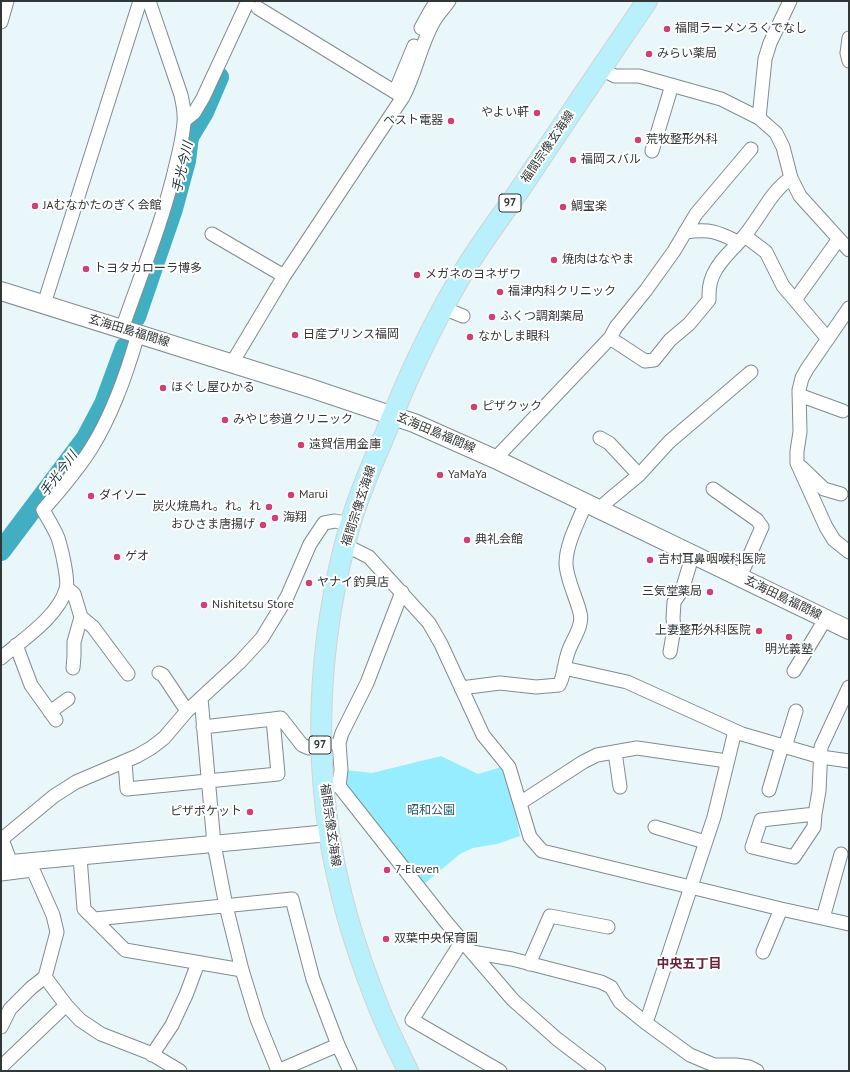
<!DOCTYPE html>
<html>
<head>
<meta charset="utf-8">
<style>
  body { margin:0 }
  #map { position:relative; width:850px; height:1072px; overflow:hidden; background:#eaf7fa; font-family:"PT Sans",sans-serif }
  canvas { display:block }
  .frame { position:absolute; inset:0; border:2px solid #313637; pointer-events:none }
</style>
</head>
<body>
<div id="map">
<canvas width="850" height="1072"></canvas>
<div class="frame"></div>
</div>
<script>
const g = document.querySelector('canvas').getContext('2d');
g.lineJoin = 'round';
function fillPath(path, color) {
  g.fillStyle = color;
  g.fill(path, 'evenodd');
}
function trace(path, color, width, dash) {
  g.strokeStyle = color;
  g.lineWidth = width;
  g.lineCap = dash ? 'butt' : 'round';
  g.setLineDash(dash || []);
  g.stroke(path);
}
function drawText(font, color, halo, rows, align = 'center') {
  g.font = font + ' "PT Sans","Noto Sans JP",sans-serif';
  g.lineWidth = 4;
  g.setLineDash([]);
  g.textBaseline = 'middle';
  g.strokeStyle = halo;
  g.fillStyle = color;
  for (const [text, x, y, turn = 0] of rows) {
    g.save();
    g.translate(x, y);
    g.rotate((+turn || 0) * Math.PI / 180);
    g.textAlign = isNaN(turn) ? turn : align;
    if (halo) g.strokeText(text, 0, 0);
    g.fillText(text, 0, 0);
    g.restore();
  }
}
const green = new Path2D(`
  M441,756L478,774L501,767L518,816L517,821L520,836L497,844L473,848L460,854L423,885L344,785L346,770L372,773Z`);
const river = new Path2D(`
  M136,317L173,209L186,161L189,137L204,112L219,77
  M1,551L86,438L104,404L125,347`);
const minor = new Path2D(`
  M258,8L403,97
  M1,22L7,1
  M421,28L431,10L437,1
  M849,38L847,53L849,61
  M601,69L615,76H639L721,99L759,118L776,133L783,147L791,178L800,196L849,250
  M395,92L414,46
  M759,118L765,59L770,43L790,1
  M184,121L194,113L203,98L248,1
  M652,151L672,85
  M685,232C710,229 716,231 738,242
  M212,234L284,276
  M745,236L766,252L783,286L828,339
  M795,300L838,240
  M44,304L140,1
  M443,308L463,316
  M849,308L807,369L802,378L799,390L800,432L797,451V463L826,527L834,540L849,552
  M122,329C140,277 161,226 174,173C178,156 183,139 184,122C185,113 183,104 181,95L149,1
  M610,338L645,361L654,360L670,340L689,324L709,300C709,291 709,284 713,275C720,259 734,249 745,235C761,216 771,191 791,178
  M232,363L284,276L403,97C416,73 420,45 434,21C438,14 444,8 449,1
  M799,395L843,411
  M600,438L609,443L639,475
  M495,459L610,338L616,327L646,290L674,251L696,214L751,149
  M801,467L824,489L841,494
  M713,489L757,520L762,527L740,577
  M599,509L610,499L639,475L669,442L751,372
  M345,545L369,557L429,623L441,644L483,735L509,767L530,837L542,851L781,909L849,924
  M67,588L74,594L81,617L93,627L128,674
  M16,645L31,685L56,720
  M670,652L674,629L673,618L674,602L682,590L693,554
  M1,658C22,640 58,617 66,589C69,580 61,547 58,538C54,528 48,519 43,510C60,490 78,470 92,447C113,413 127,373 138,334
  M73,668L74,656V642L81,617
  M564,668L627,682L742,734L821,757L849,761
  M794,671L826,618
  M159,673L163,675L187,711
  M461,688L500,683L536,687L559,685C564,677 564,665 567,656C570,642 584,627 580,613C577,599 566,578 566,563C566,544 579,520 586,503
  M201,698L214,844L226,906L242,970L257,1019L278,1071
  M50,712L68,699
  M273,719L281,718L302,745L309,748L329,744
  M785,747L796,711
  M615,752L620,787
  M125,762L127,789L278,774L273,719L203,727
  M323,783L339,786L446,922L513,1000L557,1039L599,1071
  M339,786L341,770L339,743L342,733L367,683L402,592
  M769,790L782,746
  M520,803L583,762L597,755L637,748L727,761
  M815,814L814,827L794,857L752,847L761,820L815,814L819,791L821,747L849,687
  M655,827L705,842
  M1,837L11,863
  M2,839L54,796L76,782L137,756L151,748L164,738L187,711L240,662L262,638L287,597L310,544L324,523L335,521L351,524
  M80,857L84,909L125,950L242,970
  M1,874L33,870
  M823,918L841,854
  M95,919L292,899L313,979L338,1045L350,1071
  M462,941L412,1020L500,1071
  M472,952L512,959L601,982L611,987L620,1002L646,1023L690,1055L714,1065H736L749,1067L757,1071
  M763,952L781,909
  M529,964L550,916L608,927
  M45,977L66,1005L80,1020L101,1034L150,1053L180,1071
  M646,1023L714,817L735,731
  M1,1027L10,1009L31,988L45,977L57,932L53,915L33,870L32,861
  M152,1055L172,1025L186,995L198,963
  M1,1067L66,1005
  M278,1071L338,1045`);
const tertiary = new Path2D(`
  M1,864L329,833`);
const secondary = new Path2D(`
  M1,291L310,388L414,423L495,459L849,630`);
const primary = new Path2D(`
  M408,1071C399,1052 389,1032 381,1013C364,971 349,928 339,884C311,765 317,642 350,525C359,493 373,462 386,432C406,381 429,331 457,283C474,252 498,221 519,191C561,127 604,64 647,1`);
const markers = [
  [667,29,4,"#cd4174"],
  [649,54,4,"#cd4174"],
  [537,113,4,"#cd4174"],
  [451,121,4,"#cd4174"],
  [638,140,4,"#cd4174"],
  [573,160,4,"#cd4174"],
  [35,206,4,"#cd4174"],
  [563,207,4,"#cd4174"],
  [554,260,4,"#cd4174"],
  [86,269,4,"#cd4174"],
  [417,275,4,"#cd4174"],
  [500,292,4,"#cd4174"],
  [492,317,4,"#cd4174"],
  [295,335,4,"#cd4174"],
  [470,337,4,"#cd4174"],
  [163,388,4,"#cd4174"],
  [474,407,4,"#cd4174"],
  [225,420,4,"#cd4174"],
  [301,445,4,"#cd4174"],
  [440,475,4,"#cd4174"],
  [291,495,4,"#cd4174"],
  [91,496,4,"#cd4174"],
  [269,507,4,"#cd4174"],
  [275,518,4,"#cd4174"],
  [263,525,4,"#cd4174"],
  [467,540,4,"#cd4174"],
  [117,557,4,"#cd4174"],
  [650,560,4,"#cd4174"],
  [309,583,4,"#cd4174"],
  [710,592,4,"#cd4174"],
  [204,605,4,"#cd4174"],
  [759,631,4,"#cd4174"],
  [789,637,4,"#cd4174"],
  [250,812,4,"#cd4174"],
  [387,870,4,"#cd4174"],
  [386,939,4,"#cd4174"]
];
const shields = [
  [510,203,22],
  [320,745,22]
];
const shieldNames = [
  ["97",510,203],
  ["97",320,745]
];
const poiNames = [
  ["福間ラーメンろくでなし",675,29],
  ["みらい薬局",657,54],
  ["やよい軒",529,113,"right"],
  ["ベスト電器",443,121,"right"],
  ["荒牧整形外科",646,140],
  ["福岡スバル",581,160],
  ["JAむなかたのぎく会館",43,206],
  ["鯛宝楽",571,207],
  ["焼肉はなやま",562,260],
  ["トヨタカローラ博多",94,269],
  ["メガネのヨネザワ",425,275],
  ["福津内科クリニック",508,292],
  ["ふくつ調剤薬局",500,317],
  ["日産プリンス福岡",303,335],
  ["なかしま眼科",478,337],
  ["ほぐし屋ひかる",171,388],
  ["ピザクック",482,407],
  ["みやじ参道クリニック",233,420],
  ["遠賀信用金庫",309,445],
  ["YaMaYa",448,475],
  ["Marui",299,495],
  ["ダイソー",99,496],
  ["炭火焼鳥れ。れ。れ",261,507,"right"],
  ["海翔",283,518],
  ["おひさま唐揚げ",255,525,"right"],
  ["典礼会館",475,540],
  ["ゲオ",125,557],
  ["吉村耳鼻咽喉科医院",658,560],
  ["ヤナイ釣具店",317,583],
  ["三気堂薬局",702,592,"right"],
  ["Nishitetsu Store",212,605],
  ["上妻整形外科医院",751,631,"right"],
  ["明光義塾",789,650,"center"],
  ["ピザポケット",242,812,"right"],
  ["7-Eleven",395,870],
  ["双葉中央保育園",394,939]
];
const streetNames = [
  ["福間宗像玄海線",548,147,-56],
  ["玄海田島福間線",129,331,17],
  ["玄海田島福間線",436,433,23],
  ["福間宗像玄海線",359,506,-72],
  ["玄海田島福間線",783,598,26],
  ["福間宗像玄海線",330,825,82]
];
const parkNames = [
  ["昭和公園",431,811]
];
const waterNames = [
  ["手光今川",183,167,-77],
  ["手光今川",59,474,-53]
];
const neighbourhoodNames = [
  ["中央五丁目",689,964]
];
fillPath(green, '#96edff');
trace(river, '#41aec2', 20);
trace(minor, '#818c8f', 15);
trace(tertiary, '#818c8f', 18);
trace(secondary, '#818c8f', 20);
trace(primary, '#d2d3d3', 22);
trace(minor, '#fff', 13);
trace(tertiary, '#fff', 16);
trace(secondary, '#fff', 18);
trace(primary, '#b8f1fc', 20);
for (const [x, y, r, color] of markers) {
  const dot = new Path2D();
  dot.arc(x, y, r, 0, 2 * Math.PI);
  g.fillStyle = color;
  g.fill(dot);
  trace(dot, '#fff', 1.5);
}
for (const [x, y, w] of shields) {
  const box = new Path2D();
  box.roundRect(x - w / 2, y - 9, w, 18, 3);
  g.fillStyle = '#fff';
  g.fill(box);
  trace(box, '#313637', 1);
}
drawText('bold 11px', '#313637', null, shieldNames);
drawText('12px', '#313637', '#fff', poiNames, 'left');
drawText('12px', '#313637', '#fff', streetNames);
drawText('12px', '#225d69', '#fff', parkNames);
drawText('italic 13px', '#152d32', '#fff', waterNames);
drawText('bold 13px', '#67233a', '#fff', neighbourhoodNames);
</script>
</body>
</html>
